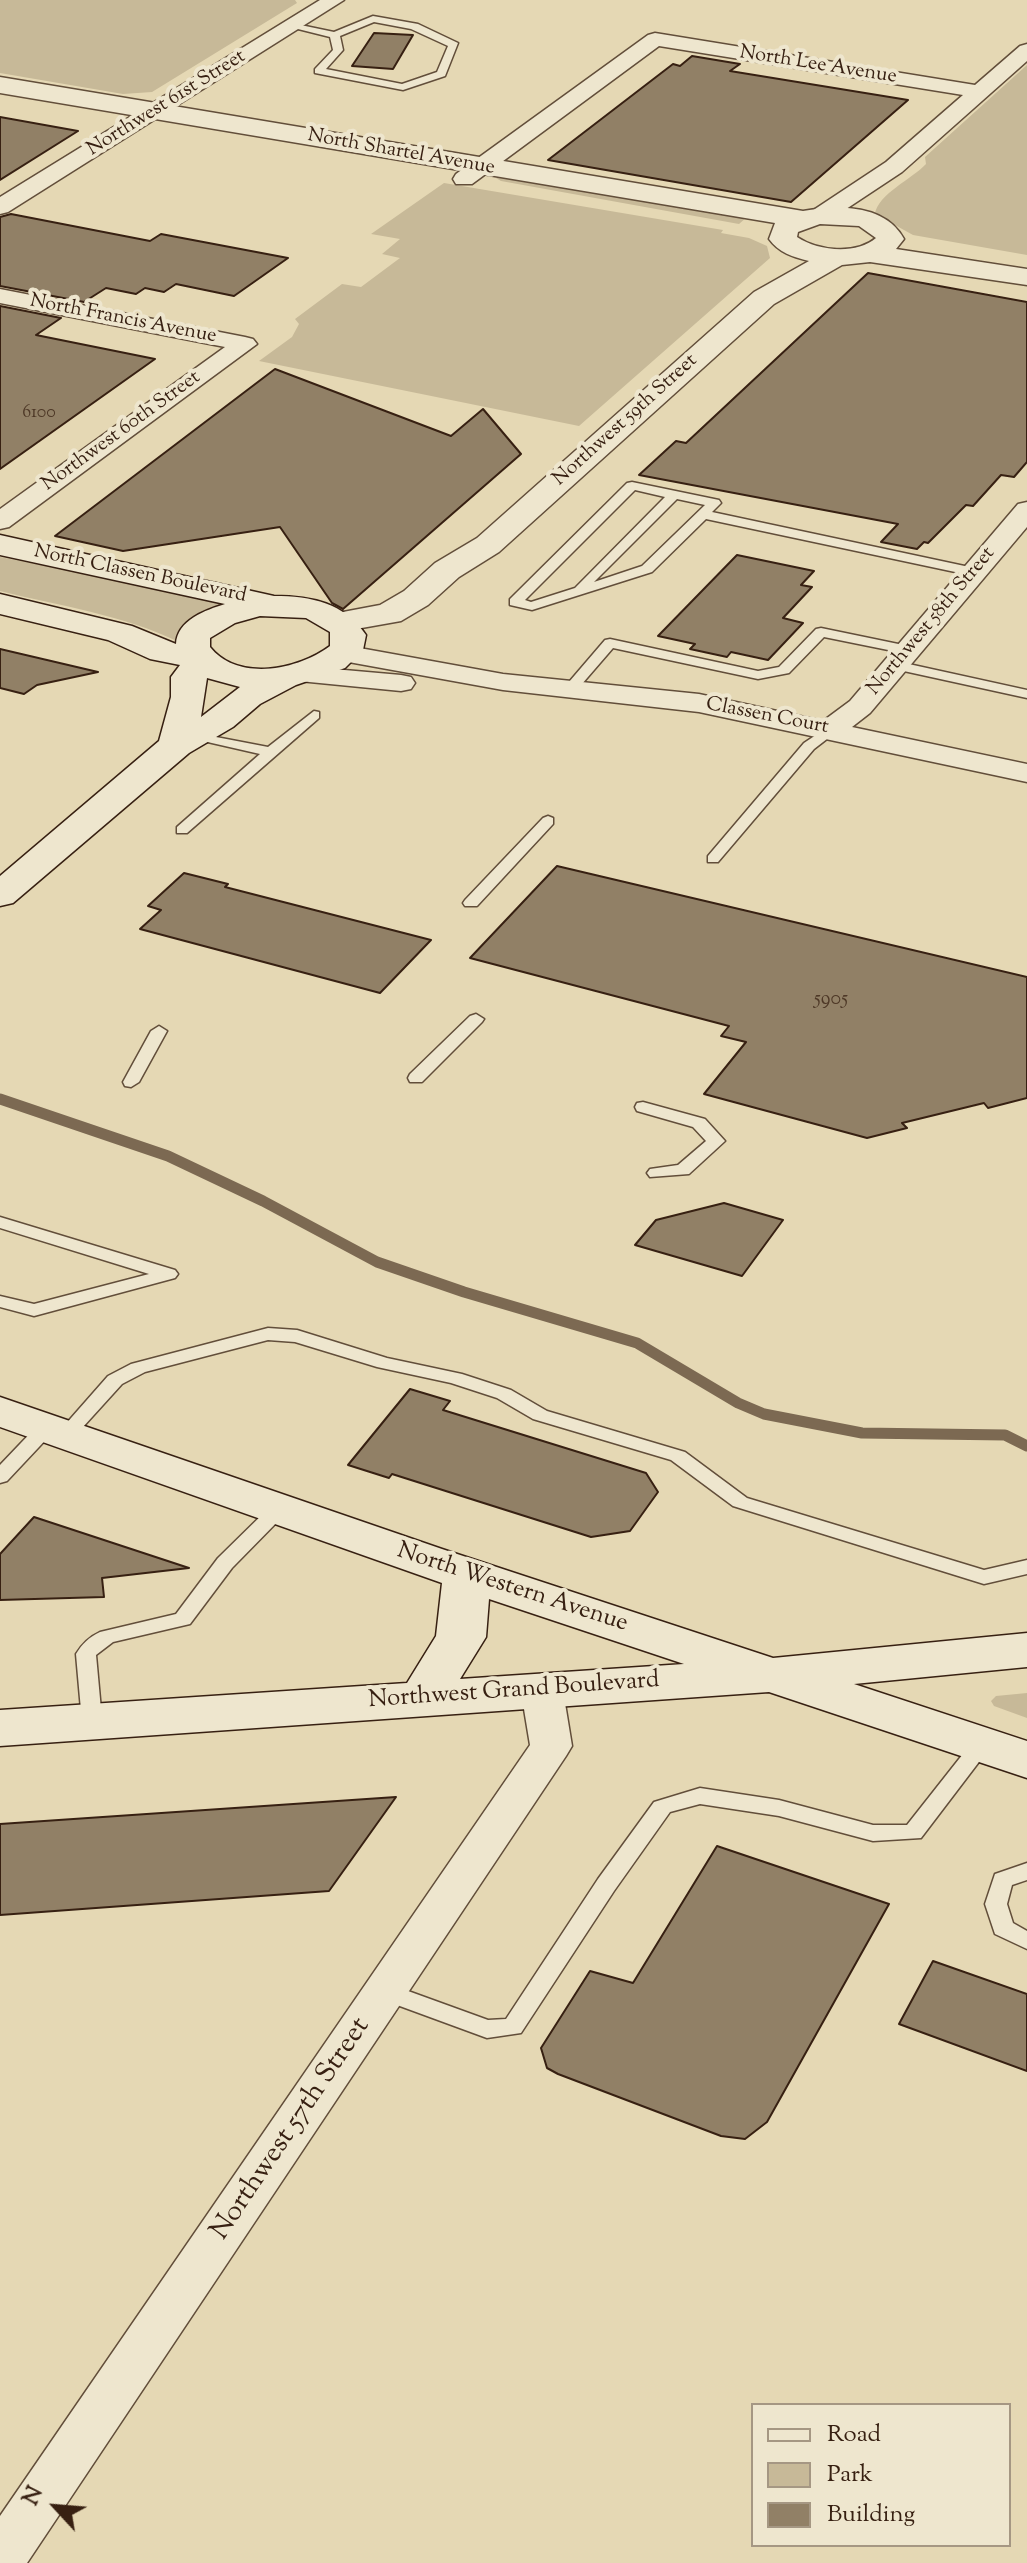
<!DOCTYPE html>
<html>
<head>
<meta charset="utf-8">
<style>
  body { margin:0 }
  #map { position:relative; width:1027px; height:2563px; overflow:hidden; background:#e5d8b4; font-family:"Sorts Mill Goudy",serif }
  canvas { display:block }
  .legend { position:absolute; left:751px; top:2403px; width:260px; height:144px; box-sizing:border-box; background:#eee6ce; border:2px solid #a59783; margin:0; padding:10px 14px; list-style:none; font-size:24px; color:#372012 }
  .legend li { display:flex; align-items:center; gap:16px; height:40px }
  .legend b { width:40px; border:2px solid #a59783 }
  .north { position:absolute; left:16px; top:2467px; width:80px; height:80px; -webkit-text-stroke:6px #eee6ce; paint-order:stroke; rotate:296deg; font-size:22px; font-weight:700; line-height:32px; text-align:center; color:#372012 }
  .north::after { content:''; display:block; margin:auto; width:28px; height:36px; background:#372012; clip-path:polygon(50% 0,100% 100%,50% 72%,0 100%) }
</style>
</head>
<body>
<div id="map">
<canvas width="1027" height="2563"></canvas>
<ul class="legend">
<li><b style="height:10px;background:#eee6ce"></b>Road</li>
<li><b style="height:22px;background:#c7b998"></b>Park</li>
<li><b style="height:22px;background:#918066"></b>Building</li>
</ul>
<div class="north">N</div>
</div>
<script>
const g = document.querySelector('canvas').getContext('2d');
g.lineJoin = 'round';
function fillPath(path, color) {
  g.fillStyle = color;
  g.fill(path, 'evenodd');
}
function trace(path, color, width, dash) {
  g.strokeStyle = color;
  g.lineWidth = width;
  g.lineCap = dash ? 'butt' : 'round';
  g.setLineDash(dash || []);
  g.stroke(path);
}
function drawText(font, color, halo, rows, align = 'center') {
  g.font = font + ' "Sorts Mill Goudy",serif';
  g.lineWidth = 8;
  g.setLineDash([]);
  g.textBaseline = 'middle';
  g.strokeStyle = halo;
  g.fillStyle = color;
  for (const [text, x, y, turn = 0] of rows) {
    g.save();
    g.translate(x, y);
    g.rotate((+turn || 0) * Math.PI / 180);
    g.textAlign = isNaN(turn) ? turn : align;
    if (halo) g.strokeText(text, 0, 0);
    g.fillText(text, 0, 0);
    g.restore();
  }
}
const green = new Path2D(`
  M0,0H295L297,3L152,92L123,94L0,73Z
  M1027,65V255L913,235L875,214C878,194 912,179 926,164L925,157Z
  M499,176L747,217L739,224L501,181L496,178Z
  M444,183L723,230L721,233L749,238L767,246L770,258L579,426L259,361L292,337L299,324L295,319L342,284L361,287L400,258L382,254L400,239L371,234Z
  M0,557L235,603L179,642C124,615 60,606 0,591Z
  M1027,1693V1718L994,1706L991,1701L996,1696Z`);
const stream = new Path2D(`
  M0,1099L168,1156L263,1201L377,1262L464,1292L637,1343L738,1403L764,1414L862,1433L1005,1435L1027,1446`);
const building = new Path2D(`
  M374,33L413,35L393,69L352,66Z
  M692,56L740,64L730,71L908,100L791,202L548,160L673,64L680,66Z
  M0,117L78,131L0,180Z
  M11,214L150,241L161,234L288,258L234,296L176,284L164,292L145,288L136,294L106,288L84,302L0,286V217Z
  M868,273L1027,302V462L1014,477L1001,475L973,506L966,505L928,543L924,542L917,549L881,542L898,524L639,475L676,441L686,443Z
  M0,306L61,318L36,335L155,359L0,469Z
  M275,369L451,436L483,409L521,454L343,609L332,603L280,527L123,551L55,536Z
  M737,555L814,571L801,585L812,587L783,618L803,623L768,660L731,652L727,657L690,649L695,644L658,636Z
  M0,649L98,672L37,685L24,694L0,688Z
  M557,866L1027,977V1098L988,1108L984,1103L902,1123L907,1128L867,1138L704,1094L746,1042L721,1036L729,1026L470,958Z
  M184,873L228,884L225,887L431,940L380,993L140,929L161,910L148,906Z
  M724,1203L783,1220L742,1276L635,1245L656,1220Z
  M410,1389L450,1401L443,1410L646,1473L658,1492L630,1531L591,1537L392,1474L389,1478L348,1465Z
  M34,1517L189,1568L102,1578L104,1597L0,1600V1554Z
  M396,1797L329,1891L0,1915V1824Z
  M717,1846L889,1904L767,2122L745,2139L721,2136L558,2074L547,2068L541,2048L590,1971L633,1983Z
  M933,1961L1027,1994V2071L899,2024Z`);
const service = new Path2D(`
  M373,16L418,24L458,43L445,76L403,90L315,73V69L333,50L330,37L286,26L291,23L334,32ZM374,22L411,29L448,46L437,72L402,84L326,69L343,50L340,36Z
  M632,482L719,500L721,503L712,512L974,568L981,572L974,576L706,519L652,572L532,610L510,605V599L627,483ZM635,490L665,497L575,588L531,602L525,600ZM677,499L705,505L642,566L594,582Z
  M821,628L908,646L915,650L908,654L824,637L789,673L758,679L613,648L575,692L570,693L563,689L605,640L610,639L758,671L779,667L816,629Z
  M895,661L1027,690V698L890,668L888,665Z
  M314,711L319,712V718L187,833H177V827L260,754L190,738V732L268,747Z
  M831,725L838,729L836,732L814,749L718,862H708V856L804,743Z
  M548,816L553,818V824L477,906H465L463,903L465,900L543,818Z
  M476,1014L484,1019L482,1022L422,1082H410L408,1078L410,1074L470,1016Z
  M159,1026L167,1031L139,1082L131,1087L125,1086L123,1082L151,1031Z
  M643,1102L705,1119L725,1141L689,1174L650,1177L647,1173L650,1169L678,1165L706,1141L693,1127L637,1111L635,1107L637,1103Z
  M0,1217L175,1270L178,1274L175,1278L34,1316L0,1307V1296L34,1304L149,1274L0,1228Z
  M268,1328L297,1330L387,1358L462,1374L511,1390L547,1411L685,1452L747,1498L984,1570L1027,1560V1574L984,1584L733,1506L671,1460L533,1419L497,1398L451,1383L377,1367L295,1342L268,1340L145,1372L122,1384L73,1438L66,1440L57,1434L108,1376L131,1364Z
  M47,1421L54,1423L56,1427L54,1431L7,1481L0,1483V1465L40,1423Z
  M279,1503L286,1505L289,1509L286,1513L232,1568L190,1624L113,1642L96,1655L102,1721L99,1726H85L82,1721L76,1654C82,1644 89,1637 100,1632L176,1614L218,1558L272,1505Z
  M981,1738L988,1740L991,1745L988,1750L921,1838L873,1841L779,1816L700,1804L670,1812L614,1891L521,2033L487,2038L378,1998L375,1992L378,1986L386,1983L488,2020L506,2019L598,1879L654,1802L700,1788L779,1800L873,1825H907L974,1740Z
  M1027,1863V1880L1012,1885L1007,1904L1013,1923L1027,1931V1949L995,1934L985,1904L995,1874Z`);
const minor = new Path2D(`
  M320,0H344L8,212L0,214V197Z
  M655,33L975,85L1020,46L1027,44V61L902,172L828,221H812L809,216L812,211L886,162L963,95L659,46L472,184H456L453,179L456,174L648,35Z
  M0,289L245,337L253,339L257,344L9,527L0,529V509L225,347L0,303Z
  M1027,502V527L870,713L852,727L1027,764V782L699,712L503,690L343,661L333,659L329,653L333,647L343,645L503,674L699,694L823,721L850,701L1018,504Z
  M299,666L401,675L411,677L415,683L411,689L401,691L289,680L285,674L289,668Z
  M542,1677L557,1681L563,1691L572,1746L566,1756L27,2563H0V2516L530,1745L521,1691L527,1681Z`);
const tertiary = new Path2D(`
  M0,77L803,211C838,205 885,204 904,239L896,249L1027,269V285L870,262L842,265L774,304L499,552L459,577L428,605L401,621L339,632L327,629L322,622L327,615L380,605L404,591L435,563L477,538L754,292L809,261C793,257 779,253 769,239L775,223L0,93ZM820,224L859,226L876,238C856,255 818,251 797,237L798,232Z`);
const secondary = new Path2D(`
  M0,535L274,596C312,596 344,603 366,635L363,650L345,668L296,685L260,704L233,727L189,753L13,903L0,906V876L159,741L171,697V677L180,665L150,659L108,640L0,614V594L132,626L176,644C177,620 206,610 225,604L0,555ZM260,616L306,618L330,632V646C298,670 238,682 210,647V638L235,623ZM207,678L240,687L201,717Z
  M0,1397L442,1549L773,1658L1027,1633V1667L854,1684L1027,1741V1778L769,1692L0,1746V1710L407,1683L436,1636L442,1583L0,1427ZM489,1599L684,1664L460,1679L486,1637Z`);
const farNumbernames = [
  ["6100",39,414]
];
const farStreetnames = [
  ["North Lee Avenue",818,66,9],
  ["Northwest 61st Street",167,104,-32],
  ["North Shartel Avenue",401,153,10],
  ["North Francis Avenue",123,320,11],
  ["Northwest 59th Street",626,421,-42],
  ["Northwest 60th Street",122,432,-36],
  ["North Classen Boulevard",140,575,12],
  ["Northwest 58th Street",932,622,-50],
  ["Classen Court",767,717,11]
];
const numberNames = [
  ["5905",831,1001]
];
const streetNames = [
  ["North Western Avenue",512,1589,18],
  ["Northwest Grand Boulevard",514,1692,-4]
];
const nearStreetnames = [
  ["Northwest 57th Street",292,2130,-56]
];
fillPath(green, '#c7b998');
trace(stream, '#7c6952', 11);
fillPath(building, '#918066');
trace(building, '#372012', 2);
trace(service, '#624e3a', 3);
trace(minor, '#624e3a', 3);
trace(tertiary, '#624e3a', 3);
trace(secondary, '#372012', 3);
fillPath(service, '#eee6ce');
fillPath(minor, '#eee6ce');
fillPath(tertiary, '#eee6ce');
fillPath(secondary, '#eee6ce');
drawText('18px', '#4e3827', null, farNumbernames);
drawText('20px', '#372012', '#eee6ce', farStreetnames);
drawText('20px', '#4e3827', null, numberNames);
drawText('24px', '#372012', '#eee6ce', streetNames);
drawText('28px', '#372012', '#eee6ce', nearStreetnames);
</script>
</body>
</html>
